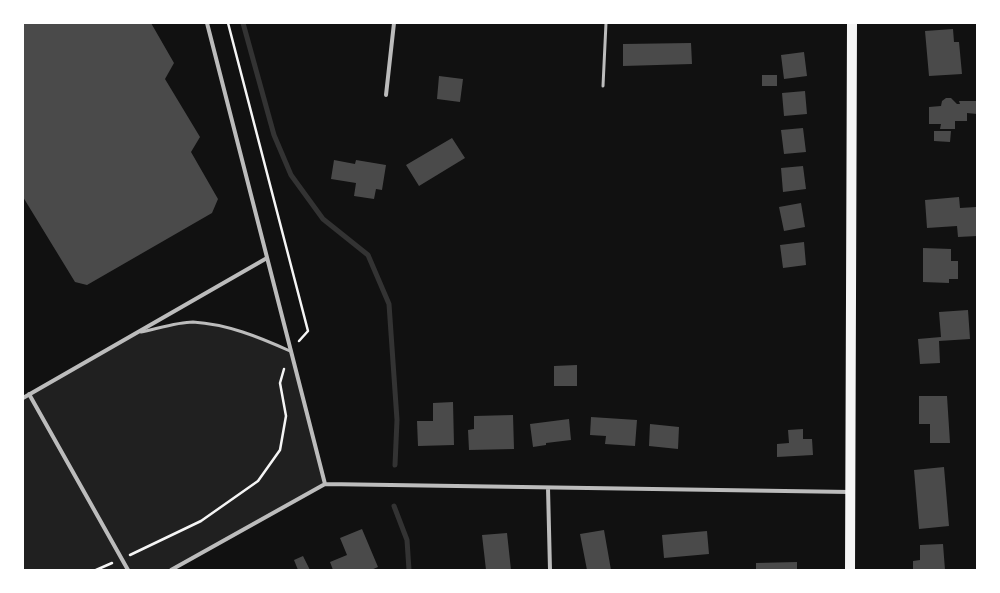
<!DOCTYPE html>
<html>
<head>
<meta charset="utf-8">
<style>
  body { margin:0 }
  #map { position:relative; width:1000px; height:593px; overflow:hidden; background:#111; font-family:"PT Sans Narrow",sans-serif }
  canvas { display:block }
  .frame { position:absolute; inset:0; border:24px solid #fff; pointer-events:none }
</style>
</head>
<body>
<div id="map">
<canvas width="1000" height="593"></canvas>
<div class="frame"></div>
</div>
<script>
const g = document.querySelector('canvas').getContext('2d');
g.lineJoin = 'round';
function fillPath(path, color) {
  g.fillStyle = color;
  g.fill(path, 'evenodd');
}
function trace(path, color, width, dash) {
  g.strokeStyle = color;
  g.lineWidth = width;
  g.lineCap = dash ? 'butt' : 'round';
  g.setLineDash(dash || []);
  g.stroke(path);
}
const green = new Path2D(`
  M192,322L230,328L290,351L325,484L171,570H23V398L137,332Z`);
const stream = new Path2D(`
  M243,23L274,135L291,175L323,219L368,255L389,304L397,420L395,465
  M394,506L407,540L409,570`);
const building = new Path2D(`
  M23,23H151L174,63L165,79L200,137L191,152L218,199L212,213L87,285L75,282L23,197Z
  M953,29L954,42H959L962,74L929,76L925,31Z
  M691,43L692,64L623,66V44Z
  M804,52L807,76L784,79L781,55Z
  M762,75H777V86H762Z
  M439,76L463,79L460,102L437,99Z
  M805,91L807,114L784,116L782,93Z
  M946,98H951L957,104H960L959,101H977V114L967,113V121H955V129H940L941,124H929V107L941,106L942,101Z
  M803,128L806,152L784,154L781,130Z
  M934,131H951L950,142L934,141Z
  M452,138L465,158L419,186L406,165Z
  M334,160L355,164L356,160L386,165L382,190L376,189L374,199L354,196L356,183L331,179Z
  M803,166L806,189L783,192L781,168Z
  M959,197L960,208L976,207L977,236L958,237L957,226L927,228L925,200Z
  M801,203L805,227L784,231L779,207Z
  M804,242L806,265L783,268L780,245Z
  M923,248L951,249V261H958V279H949V283L923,282Z
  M968,310L970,339L939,341L940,363L920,364L918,339L941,337L939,312Z
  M577,365V386H554V366Z
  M919,396H947L950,443H930V424H919Z
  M453,402L454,445L418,446L417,421H433V403Z
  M513,415L514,449L469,450L468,430L474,429V416Z
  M591,417L637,420L635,446L605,444L606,436L590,435Z
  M569,419L571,440L546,443V445L533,447L530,424Z
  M650,424L679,427L678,449L649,446Z
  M803,429V439H812L813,455L777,457V444L789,443L788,430Z
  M944,467L949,526L919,529L914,470Z
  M362,529L378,567L371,570H333L330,562L347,555L340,538Z
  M604,530L611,570H587L580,534Z
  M707,531L709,554L664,558L662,535Z
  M507,533L511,570H486L482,535Z
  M943,544L945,570H913V561L920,560V545Z
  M303,556L310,570H298L294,560Z
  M797,562V570H756V563Z`);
const path = new Path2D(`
  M228,23L308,331L299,341
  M130,555L201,521L258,481L280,450L286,416L280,383L284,369
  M96,570L112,563`);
const service = new Path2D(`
  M603,86L606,23
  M141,332C156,329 178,322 193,322C227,324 259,337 290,351`);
const minor = new Path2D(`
  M207,23L325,484
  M386,95L394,23
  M29,394L128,570
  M23,398L267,258
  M325,484L850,492
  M548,488L550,570
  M171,570L325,484`);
const primary = new Path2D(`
  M850,570L852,23`);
fillPath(green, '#202020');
trace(stream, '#333', 5);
fillPath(building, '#4a4a4a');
trace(path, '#f5f5f5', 2.5);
trace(service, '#bcbcbc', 3);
trace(minor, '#bcbcbc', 4);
trace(primary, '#f5f5f5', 10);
</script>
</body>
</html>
